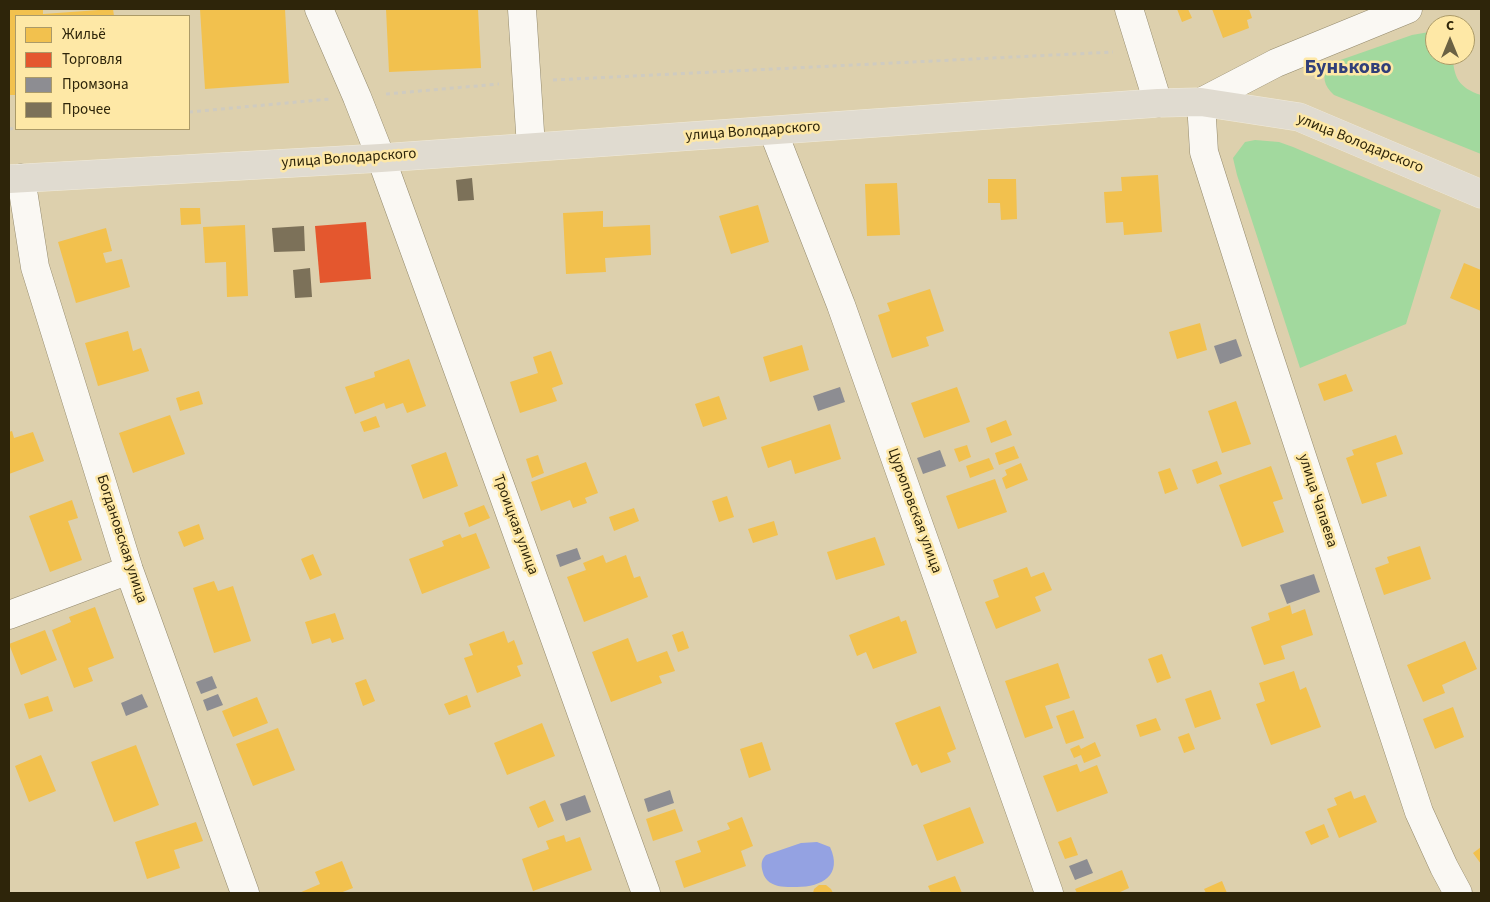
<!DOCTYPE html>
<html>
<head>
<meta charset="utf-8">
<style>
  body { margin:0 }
  #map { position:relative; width:1490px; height:902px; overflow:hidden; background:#ddd0ad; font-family:"Source Sans 3",sans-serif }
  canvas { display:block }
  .frame { position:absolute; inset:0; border:10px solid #2e250a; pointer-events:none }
  .legend { position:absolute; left:15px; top:15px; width:175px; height:115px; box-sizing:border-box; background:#fee8a6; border:1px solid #ab9a68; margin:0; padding:6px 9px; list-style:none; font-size:15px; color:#2e250a }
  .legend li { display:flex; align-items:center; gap:10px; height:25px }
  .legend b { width:25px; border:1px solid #ab9a68 }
  .north { position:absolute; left:1425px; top:15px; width:50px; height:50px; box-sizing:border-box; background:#fee8a6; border:1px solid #ab9a68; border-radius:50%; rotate:0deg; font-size:14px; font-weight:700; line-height:20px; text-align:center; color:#2e250a }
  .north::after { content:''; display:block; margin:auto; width:18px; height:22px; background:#6b6143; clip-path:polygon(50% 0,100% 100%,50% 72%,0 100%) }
</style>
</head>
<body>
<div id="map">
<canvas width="1490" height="902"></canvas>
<div class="frame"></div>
<ul class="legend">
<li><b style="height:14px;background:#f2c14e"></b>Жильё</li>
<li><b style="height:14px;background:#e4572e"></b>Торговля</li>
<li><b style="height:14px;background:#8d8d92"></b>Промзона</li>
<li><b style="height:14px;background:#7c7159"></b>Прочее</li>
</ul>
<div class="north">С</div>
</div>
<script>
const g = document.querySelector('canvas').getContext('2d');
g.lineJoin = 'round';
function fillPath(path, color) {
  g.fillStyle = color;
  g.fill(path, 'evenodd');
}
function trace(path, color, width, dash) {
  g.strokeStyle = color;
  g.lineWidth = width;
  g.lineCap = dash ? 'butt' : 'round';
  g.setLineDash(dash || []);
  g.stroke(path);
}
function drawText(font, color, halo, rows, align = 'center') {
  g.font = font + ' "Source Sans 3",sans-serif';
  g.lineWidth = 5;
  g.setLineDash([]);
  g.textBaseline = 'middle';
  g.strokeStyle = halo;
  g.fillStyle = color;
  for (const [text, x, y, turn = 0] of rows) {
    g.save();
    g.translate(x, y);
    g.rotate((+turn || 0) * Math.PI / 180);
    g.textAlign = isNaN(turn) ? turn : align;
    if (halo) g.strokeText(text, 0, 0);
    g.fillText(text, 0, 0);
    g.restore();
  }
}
const green = new Path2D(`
  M1435,31V55H1453C1453,77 1459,88 1481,95V154L1334,95C1324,86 1321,76 1329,64L1412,35Z
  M1255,140L1279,142L1293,147L1441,210L1406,324L1300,368L1237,175L1233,158L1245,142Z`);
const water = new Path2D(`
  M817,842L830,847C843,875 822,887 797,887C787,887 775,888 767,880C764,877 763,873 762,869C761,863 762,859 766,855L801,843Z`);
const homes = new Path2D(`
  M9,9H43V14L113,9L114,16H16V95H9Z
  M200,9H285L289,83L205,89Z
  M386,9H478L481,68L389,72Z
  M1177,9H1188L1192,18L1182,22Z
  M1212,9H1249L1252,18L1247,20L1249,28L1223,38Z
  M1158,175L1162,232L1124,235L1123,222L1106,223L1104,192L1122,191L1121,177Z
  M988,179H1016L1017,219L1001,220L1000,203H988Z
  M897,183L900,235L867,236L865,184Z
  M758,205L769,242L731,254L719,216Z
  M180,208H200L201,224L181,225Z
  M603,211V227L650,225L651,255L605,258L606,272L566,274L563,213Z
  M245,225L248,296L227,297L226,262L205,263L203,227Z
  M106,228L112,251L103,253L106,263L122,259L130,287L76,303L58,242Z
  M1464,263L1481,270V311L1450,298Z
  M930,289L944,331L926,337L929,346L892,358L878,315L890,311L887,303Z
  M1200,323L1207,350L1177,359L1169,332Z
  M128,331L133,351L141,348L149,371L98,386L85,343Z
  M802,345L809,370L770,382L763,357Z
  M551,351L563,384L552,388L557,401L520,413L510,382L538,373L533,357Z
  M409,359L426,406L407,413L403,403L386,409L384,403L355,414L345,387L375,377L374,372Z
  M1346,374L1353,391L1324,401L1318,384Z
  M957,387L970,422L924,438L911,403Z
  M199,391L203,404L180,411L176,398Z
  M719,396L727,419L703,427L695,404Z
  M1236,401L1251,444L1222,453L1208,411Z
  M170,415L185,454L133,473L119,433Z
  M376,416L380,427L364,432L360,422Z
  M1006,420L1012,435L991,443L986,428Z
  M830,424L841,459L795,474L791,460L768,468L761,447Z
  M12,431L14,438L33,432L44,461L9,474V432Z
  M1396,435L1403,454L1376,463L1387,496L1362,504L1346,458L1354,455L1352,450Z
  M967,445L971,457L959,462L954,449Z
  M1014,446L1019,458L999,465L995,453Z
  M446,452L458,486L423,499L411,465Z
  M538,455L544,473L532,478L526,459Z
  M989,458L994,469L970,478L966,466Z
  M1217,461L1222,474L1197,484L1192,470Z
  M586,462L598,493L585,498L587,503L573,508L570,500L541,511L531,482Z
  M1021,463L1028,480L1006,489L1002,478L1007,475L1005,470Z
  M1271,466L1283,499L1273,502L1284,532L1242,547L1219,485Z
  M1170,468L1178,489L1165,494L1158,472Z
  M995,479L1007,512L958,529L946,496Z
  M727,496L734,517L719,522L712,501Z
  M72,500L78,518L68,521L82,560L50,572L29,516Z
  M484,505L490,518L469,527L464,513Z
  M634,508L639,521L614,531L609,517Z
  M774,521L778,535L753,543L748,529Z
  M199,524L204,539L184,547L178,532Z
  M476,533L490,568L422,594L409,559L444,546L442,541L460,534L462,538Z
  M875,537L885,565L836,580L827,552Z
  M1420,546L1431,579L1384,595L1375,568L1389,563L1387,557Z
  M313,554L322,575L310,580L301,559Z
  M603,555L606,563L626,555L634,578L640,576L648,597L584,622L567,577L586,570L583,563Z
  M1027,567L1031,577L1044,572L1052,590L1035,597L1041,611L996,629L985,602L999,597L993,580Z
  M214,581L218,591L233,586L251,641L214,653L193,588Z
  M1290,605L1292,614L1305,609L1313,635L1281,646L1285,659L1264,665L1251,627L1270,620L1268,613Z
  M95,607L114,658L88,668L93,681L74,688L52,630L71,622L69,617Z
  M335,613L344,639L332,643L330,638L312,644L305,622Z
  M899,616L901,622L906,620L917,653L873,669L866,652L857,656L849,635Z
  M45,630L57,660L21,675L9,644Z
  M504,631L508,643L514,640L523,664L517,666L521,676L477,693L464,658L473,655L469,644Z
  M683,631L689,648L678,652L672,635Z
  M628,638L637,662L667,651L675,671L659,676L662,683L611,702L592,652Z
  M1465,641L1477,669L1442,685L1445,693L1423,702L1407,665Z
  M1162,654L1171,678L1157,683L1148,659Z
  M1058,663L1070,698L1045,706L1053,728L1025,738L1005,681Z
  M1294,671L1300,690L1306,687L1321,727L1271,745L1256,704L1265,701L1259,683Z
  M366,679L375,701L363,706L355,683Z
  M1211,690L1221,719L1195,728L1185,699Z
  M467,695L471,707L449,715L444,704Z
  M48,696L53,711L29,719L24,704Z
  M257,697L268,723L233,737L222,711Z
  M940,706L956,749L947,753L951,762L921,773L917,764L912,766L895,723Z
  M1453,707L1464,737L1435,749L1423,719Z
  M1074,710L1084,738L1066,744L1056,716Z
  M1156,718L1161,730L1140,737L1136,725Z
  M542,723L555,756L507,775L494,743Z
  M278,728L295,770L253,786L236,744Z
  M1189,733L1195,749L1184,753L1178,737Z
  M762,742L771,770L749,778L740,749Z
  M1095,742L1101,756L1084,763L1081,755L1074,758L1070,749L1079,745L1081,749Z
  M136,745L159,805L114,822L91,762Z
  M41,755L56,791L29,802L15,766Z
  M1077,764L1080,772L1097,765L1108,793L1057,812L1043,776Z
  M1351,791L1354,799L1365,795L1377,822L1339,838L1327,809L1337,805L1334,798Z
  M545,800L554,821L538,828L529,807Z
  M970,807L984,843L937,861L923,825Z
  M675,809L683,831L653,841L646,819Z
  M742,817L753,846L741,851L746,866L684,888L675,861L701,852L697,841L730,829L727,823Z
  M196,822L203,841L174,850L180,868L147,879L135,842Z
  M1324,824L1329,837L1311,845L1305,832Z
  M564,835L566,842L580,837L592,870L533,891L522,859L549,849L546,841Z
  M1071,837L1078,855L1065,859L1058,842Z
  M1481,847V864L1473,853Z
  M342,861L353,888L340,893H299L320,884L315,872Z
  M1122,870L1129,888L1118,893H1077L1075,889Z
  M955,876L962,893H931L928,886Z
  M1222,881L1227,893H1206L1204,889Z
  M819,885H826L831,889L833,893H813L814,889Z`);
const shops = new Path2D(`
  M366,222L371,279L320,283L315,226Z`);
const industry = new Path2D(`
  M1236,339L1242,356L1220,364L1214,346Z
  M840,387L845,402L818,411L813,396Z
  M940,450L946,466L923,474L917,458Z
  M577,548L581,559L560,567L556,555Z
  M1314,574L1320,592L1287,604L1280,585Z
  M212,676L217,688L201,694L196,682Z
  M142,694L148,707L126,716L121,703Z
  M218,694L223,705L207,711L203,700Z
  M670,790L674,803L648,812L644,799Z
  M585,795L591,812L566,821L560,804Z
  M1087,859L1093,873L1075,880L1069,866Z`);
const building = new Path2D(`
  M472,178L474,200L458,201L456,180Z
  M304,226L305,251L274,252L272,228Z
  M310,268L312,297L295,298L293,270Z`);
const path = new Path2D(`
  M553,80L1113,52
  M386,94L499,84
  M189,112L330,99
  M9,129L16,128`);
const minor = new Path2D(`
  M319,9L357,97L381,158L502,491L646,893
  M522,9L531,147
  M1129,9L1158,103
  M1408,9L1276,63L1201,102L1204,152L1262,335L1419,812L1444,867L1458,893
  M773,131L841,305L1049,893
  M21,178L35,267L129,570L245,893
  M9,615L129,570`);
const major = new Path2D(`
  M9,179L381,158L1158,103L1201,102L1299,117L1481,194`);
const streetNames = [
  ["улица Володарского",753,132,-4],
  ["улица Володарского",1360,144,22],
  ["улица Володарского",349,159,-4],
  ["улица Чапаева",1317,501,72],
  ["Цурюповская улица",914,511,70],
  ["Троицкая улица",515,525,70],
  ["Богдановская улица",121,539,72]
];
const districtNames = [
  ["Буньково",1348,69]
];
fillPath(green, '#a2d99e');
fillPath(water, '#94a2e2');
fillPath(homes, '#f2c14e');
fillPath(shops, '#e4572e');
fillPath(industry, '#8d8d92');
fillPath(building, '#7c7159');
trace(minor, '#93896c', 29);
trace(major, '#f0eada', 29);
trace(path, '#cfcbc0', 3, [4, 4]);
trace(minor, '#faf8f3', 28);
trace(major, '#e0dbd0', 28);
drawText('15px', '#2e250a', '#fee8a6', streetNames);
drawText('bold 20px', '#313f79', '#fee8a6', districtNames);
</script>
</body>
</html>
